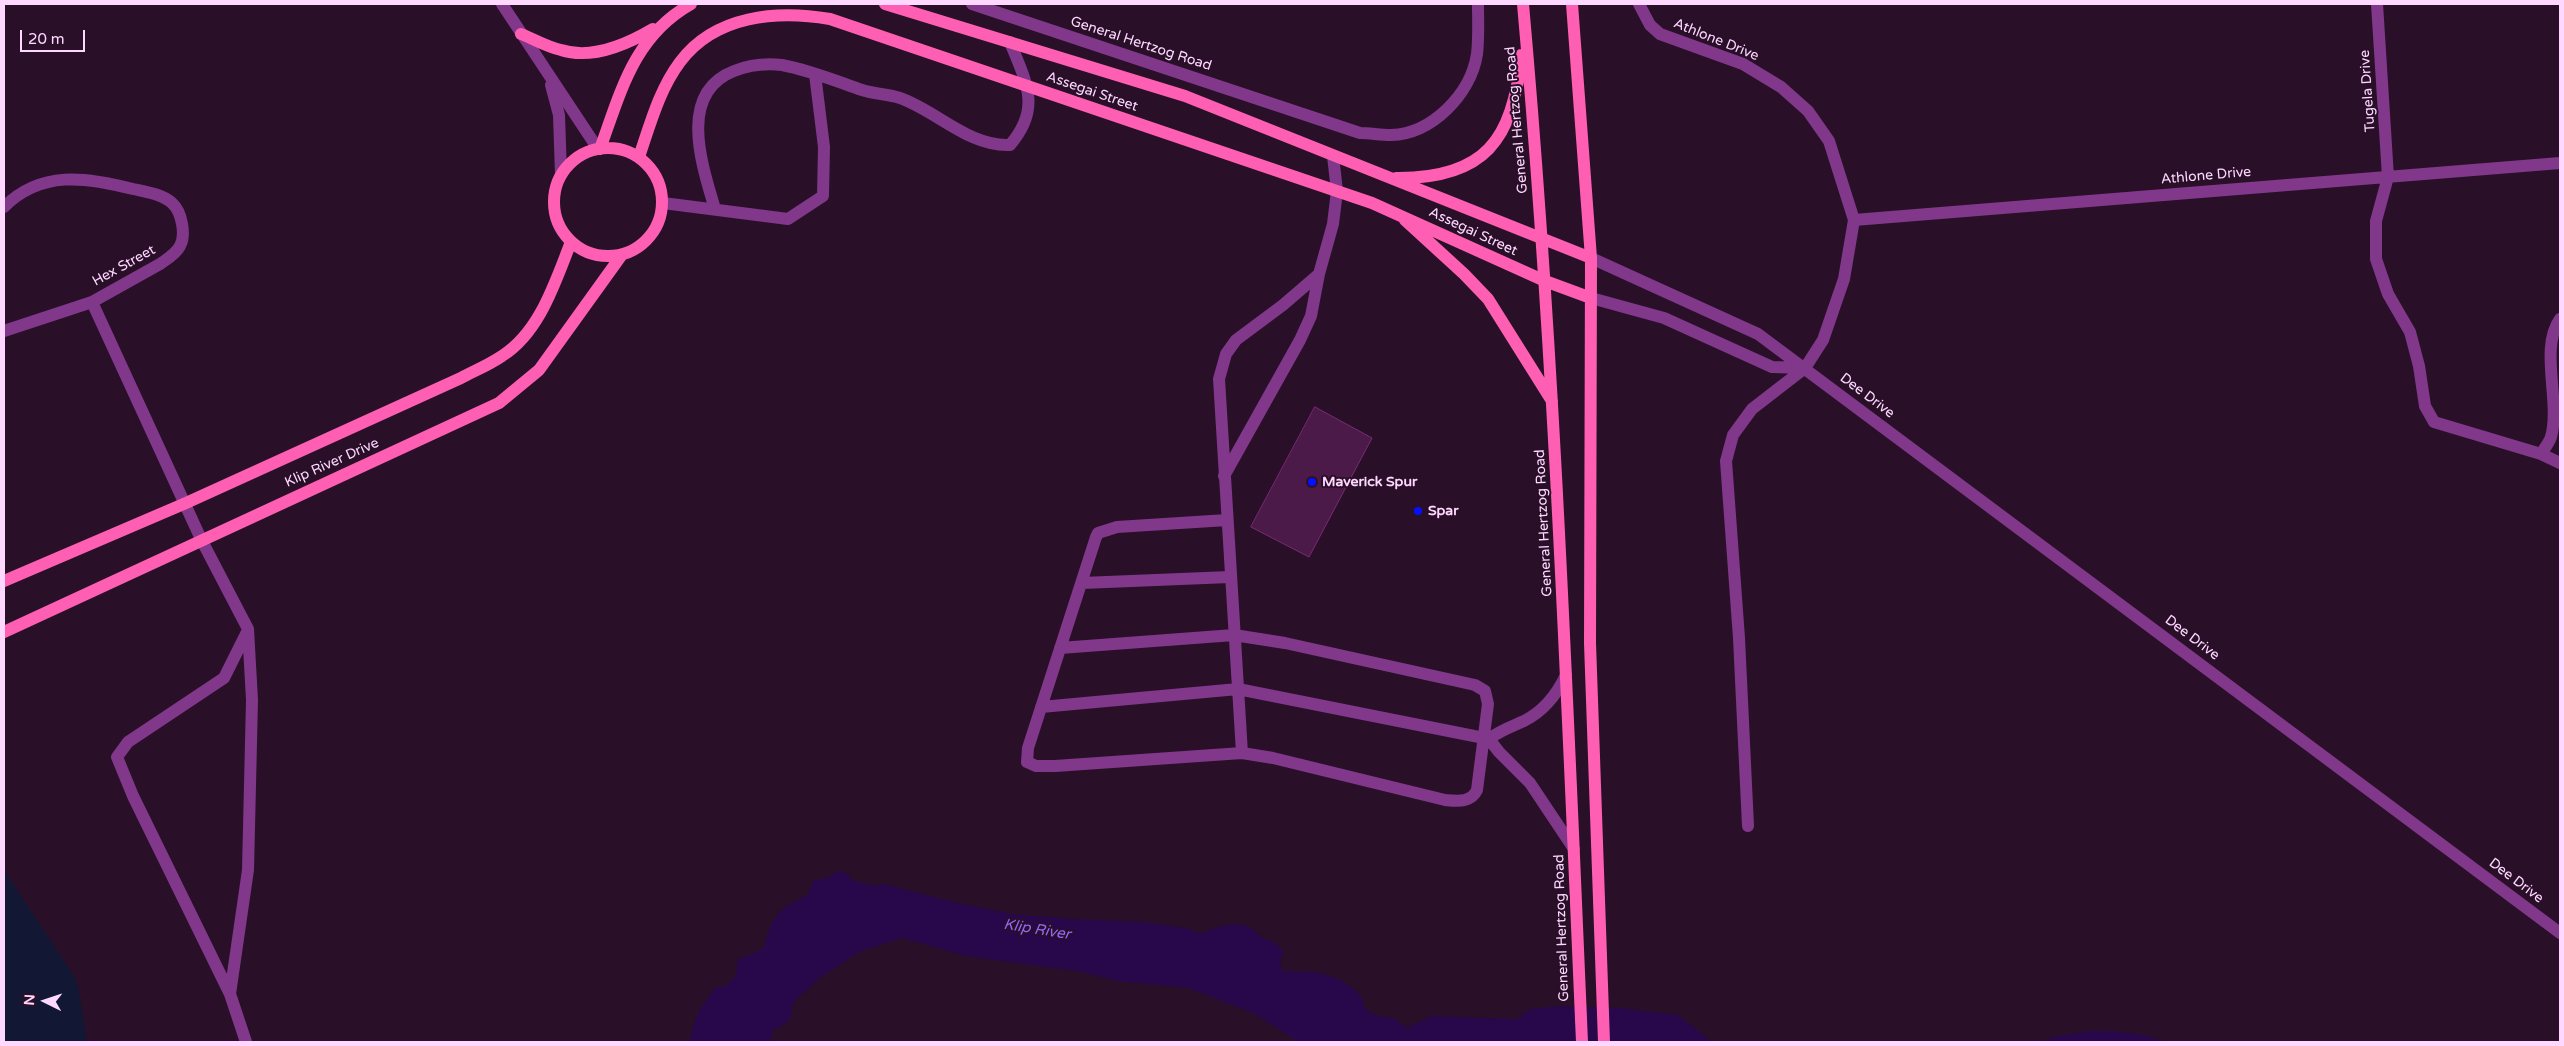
<!DOCTYPE html>
<html>
<head>
<meta charset="utf-8">
<style>
  body { margin:0 }
  #map { position:relative; width:2564px; height:1046px; overflow:hidden; background:#2a0f29; font-family:"Varela Round",sans-serif }
  canvas { display:block }
  .frame { position:absolute; inset:0; border:5px solid #fed8ff; pointer-events:none }
  .north { position:absolute; left:20px; top:976px; width:50px; height:50px; -webkit-text-stroke:4px #2a0f29; paint-order:stroke; rotate:274deg; font-size:14px; font-weight:700; line-height:20px; text-align:center; color:#fed8ff }
  .north::after { content:''; display:block; margin:auto; width:18px; height:22px; background:#fed8ff; clip-path:polygon(50% 0,100% 100%,50% 72%,0 100%) }
  .scale { position:absolute; left:20px; top:30px; width:65px; height:22px; box-sizing:border-box; border:2px solid #fed8ff; border-top:0; padding-left:6px; font-size:15px; line-height:18px; white-space:nowrap; color:#fed8ff; -webkit-text-stroke:4px #2a0f29; paint-order:stroke }
</style>
</head>
<body>
<div id="map">
<canvas width="2564" height="1046"></canvas>
<div class="frame"></div>
<div class="north">N</div>
<div class="scale">20 m</div>
</div>
<script>
const g = document.querySelector('canvas').getContext('2d');
g.lineJoin = 'round';
function fillPath(path, color) {
  g.fillStyle = color;
  g.fill(path, 'evenodd');
}
function trace(path, color, width, dash) {
  g.strokeStyle = color;
  g.lineWidth = width;
  g.lineCap = dash ? 'butt' : 'round';
  g.setLineDash(dash || []);
  g.stroke(path);
}
function drawText(font, color, halo, rows, align = 'center') {
  g.font = font + ' "Varela Round",sans-serif';
  g.lineWidth = 4;
  g.setLineDash([]);
  g.textBaseline = 'middle';
  g.strokeStyle = halo;
  g.fillStyle = color;
  for (const [text, x, y, turn = 0] of rows) {
    g.save();
    g.translate(x, y);
    g.rotate((+turn || 0) * Math.PI / 180);
    g.textAlign = isNaN(turn) ? turn : align;
    if (halo) g.strokeText(text, 0, 0);
    g.fillText(text, 0, 0);
    g.restore();
  }
}
const green = new Path2D(`
  M4,870L77,981L87,1042H4Z`);
const water = new Path2D(`
  M838,871L847,873L852,880L876,886L884,884L953,902L1012,914L1070,919L1143,922L1185,928L1202,934C1214,927 1233,922 1247,926C1252,928 1256,933 1260,936C1273,944 1272,937 1284,953L1280,960L1282,971C1309,972 1327,970 1350,986C1359,993 1364,997 1364,1008L1377,1016L1394,1018L1407,1028L1432,1016L1516,1019L1531,1009L1563,1006L1619,1008L1678,1015L1712,1042H1299L1253,1013L1188,988L1118,981L1077,971L966,956L902,938L859,952L819,978L793,1003L791,1018L782,1026L773,1030L770,1042H690C694,1016 701,1007 716,987L726,986L735,976L738,960L764,948C770,919 779,907 807,896L814,880L828,878Z
  M2092,1031C2115,1031 2143,1032 2164,1042H2041L2058,1036Z`);
const building = new Path2D(`
  M1315,407L1372,438L1309,557L1251,527Z`);
const minor = new Path2D(`
  M502,4L598,149
  M972,4L1360,133C1370,133 1380,135 1391,135C1432,134 1471,94 1477,54C1479,37 1478,20 1478,4
  M1639,4L1650,25L1660,34L1743,64L1781,87L1808,111L1829,141L1854,220L1844,279L1823,340L1805,368L1752,409L1733,435L1726,461L1739,638L1748,826
  M2377,4L2388,177L2376,221V259L2388,294L2410,332L2419,366L2425,406L2434,422L2541,454C2544,449 2549,443 2551,437C2561,402 2539,348 2560,319
  M551,85L559,115L561,175
  M663,203L788,219L823,196L824,147L815,74
  M4,207C41,170 86,177 133,189C146,192 162,194 172,203C182,212 186,235 180,246C176,254 167,259 160,264L92,302L4,331
  M715,209C702,165 677,93 734,71C749,65 765,63 782,65C809,70 836,81 862,90C874,94 888,94 900,98C937,111 969,147 1010,145C1042,108 1026,82 1010,42
  M1854,220L2560,163
  M1591,258L1758,334L2560,933
  M1591,298L1664,318L1772,367L1805,368
  M92,302L201,539L248,629L252,700L248,870L230,994L246,1042
  M2541,454L2560,463
  M1224,476L1300,340L1311,316L1319,274
  M1082,583L1230,577
  M1060,648L1234,635L1285,643L1475,685L1485,691L1488,704L1477,790C1471,803 1457,801 1445,800L1273,758L1242,753L1055,766H1036L1027,762L1028,748L1096,537L1098,533L1117,527L1227,520
  M1041,707L1238,689L1489,739L1499,752L1530,783L1574,849
  M1489,739C1499,731 1513,726 1524,721C1544,711 1557,694 1566,675
  M1242,753L1219,379L1226,354L1236,340L1283,305L1319,274L1333,224L1337,191L1333,156
  M230,994L133,796L117,757L128,742L224,678L247,632`);
const major = new Path2D(`
  M885,4L1185,96L1591,258
  M1523,4C1554,349 1567,696 1582,1042
  M1572,4L1591,258L1590,643L1604,1042
  M521,34C534,39 547,47 561,50C592,60 626,45 653,29
  M554 202a54 54 0 1 1 108 0a54 54 0 1 1-108 0Z
  M600,149C621,91 634,36 691,4
  M639,157C650,125 659,90 680,62C715,15 777,10 830,19L1372,203L1545,281L1591,298
  M1396,178C1484,179 1514,140 1521,55
  M1405,220L1464,274L1488,299L1552,401
  M4,581L186,503L461,378C474,371 489,365 502,356C540,332 555,282 571,242
  M4,632L499,403L539,370L621,256`);
const markers = [
  [1312,482,5,"#0411ff"],
  [1418,511,5,"#0411ff"]
];
const streetNames = [
  ["Athlone Drive",1716,40,22],
  ["General Hertzog Road",1141,44,18],
  ["Tugela Drive",2368,91,-94],
  ["Assegai Street",1092,92,19],
  ["General Hertzog Road",1517,120,-95],
  ["Athlone Drive",2206,176,-5],
  ["Assegai Street",1473,232,25],
  ["Hex Street",124,266,-29],
  ["Dee Drive",1867,396,37],
  ["Klip River Drive",332,463,-24],
  ["General Hertzog Road",1544,523,-93],
  ["Dee Drive",2192,638,37],
  ["Dee Drive",2516,881,37],
  ["General Hertzog Road",1562,928,-92]
];
const poiNames = [
  ["Maverick Spur",1322,482],
  ["Spar",1428,511]
];
const waterNames = [
  ["Klip River",1037,930,9]
];
fillPath(green, '#121834');
fillPath(water, '#28084a');
fillPath(building, '#4c1a49');
trace(building, '#792b75', 1);
trace(minor, '#81388b', 12);
trace(major, '#ff5fb3', 12);
for (const [x, y, r, color] of markers) {
  const dot = new Path2D();
  dot.arc(x, y, r, 0, 2 * Math.PI);
  g.fillStyle = color;
  g.fill(dot);
  trace(dot, '#2a0f29', 2);
}
drawText('14px', '#fed8ff', '#2a0f29', streetNames);
drawText('bold 14px', '#fed8ff', '#2a0f29', poiNames, 'left');
drawText('italic 15px', '#9566ff', '#2a0f29', waterNames);
</script>
</body>
</html>
